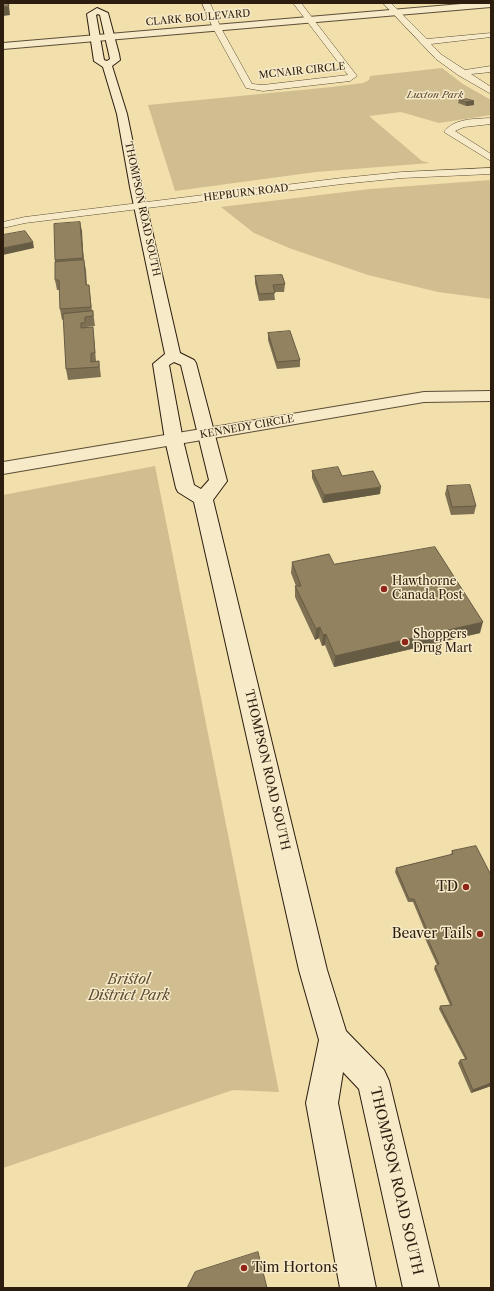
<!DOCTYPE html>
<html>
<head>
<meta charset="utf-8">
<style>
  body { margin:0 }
  #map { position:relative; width:494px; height:1291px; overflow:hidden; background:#f1dfac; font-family:"Libre Caslon Text",serif }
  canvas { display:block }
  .frame { position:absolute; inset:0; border:4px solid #2c1d0e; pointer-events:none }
</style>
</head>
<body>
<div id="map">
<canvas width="494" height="1291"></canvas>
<div class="frame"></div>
</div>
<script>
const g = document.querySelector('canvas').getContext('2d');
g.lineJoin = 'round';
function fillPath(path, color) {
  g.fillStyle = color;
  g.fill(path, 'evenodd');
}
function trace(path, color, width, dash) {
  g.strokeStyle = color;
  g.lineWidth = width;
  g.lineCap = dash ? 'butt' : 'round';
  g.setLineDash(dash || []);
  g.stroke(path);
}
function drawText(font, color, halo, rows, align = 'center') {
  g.font = font + ' "Libre Caslon Text",serif';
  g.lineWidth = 3;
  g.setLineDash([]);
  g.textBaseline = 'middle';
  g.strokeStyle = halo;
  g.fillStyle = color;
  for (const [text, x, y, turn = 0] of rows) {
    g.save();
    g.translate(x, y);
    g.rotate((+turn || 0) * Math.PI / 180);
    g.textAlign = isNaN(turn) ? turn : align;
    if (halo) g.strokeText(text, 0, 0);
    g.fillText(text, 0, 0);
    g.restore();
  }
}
const green = new Path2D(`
  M442,68L463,84L491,100V115L439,123L401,112L369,116L422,161L430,163L316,172L175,191L148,105L332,87L363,83L369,80L370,76Z
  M491,180V299L438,292L368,275L289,248L254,233L221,207L370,189Z
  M155,466L279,1092L233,1090L3,1168V495Z`);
const minor = new Path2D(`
  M202,3H210L221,28L252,84L263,85L348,75L293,3H301L357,76L350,81L263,91L246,88L213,28Z
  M383,3H391L427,39L491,33V37L431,44L442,55L465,70L491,66V72L471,74L491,87V94L458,75L436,59Z
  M491,118V124L464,127L455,131L491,154V161L444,132C454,118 475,119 491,118Z
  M491,168V174L402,178L342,184L25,223L3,228V222L25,217L342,178L402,172Z`);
const tertiary = new Path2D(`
  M473,3H491V7L3,49V43Z
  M491,391V401L424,402L3,474V462L424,392Z`);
const secondary = new Path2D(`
  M97,8L108,13L119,54L120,60L112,66L127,114L142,187L180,353L194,360L196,363L227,481L213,500L327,970L346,1031L384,1070L389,1081L439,1288H403L359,1089L343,1072L338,1103L376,1288H340L306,1103L319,1040L299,970L194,502L178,492L176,488L165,440L153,364L165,354L130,187L117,114L103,67L94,61L87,14ZM98,14L100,15L109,54L110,59L107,61L104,60L96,15ZM174,362L181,365L209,480L201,489L194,485L183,440L169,365Z`);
const wall = new Path2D(`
  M459,100L474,101V105L466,106L458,103Z
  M80,222L84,261L86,270L87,285H89L92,311H93L95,326L86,327V328L94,338L96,361H99L101,377L68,380L66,369L64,319L62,320L60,309V290H57L55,280V260Z
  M255,276L285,284L284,292H274L275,300L259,301L255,283Z
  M268,333L300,360V367L277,369L268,340Z
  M312,471L342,476L380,494L323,503L312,478Z
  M447,486L476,506L474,514L451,515L445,494Z
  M292,562L334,564L480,633L334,667L325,645L322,646L319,638L315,640L295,597V586H296L291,573Z
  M476,846L491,1086L471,1093L458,1063L460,1060L465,1059L439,1009L440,1006L450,1005L434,969L435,966L437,965L423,934L424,931H425L413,902H408L395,872L396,868L451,855L452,851Z`);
const shadedWall = new Path2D(`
  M9,6L10,15L3,16V7Z
  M474,101V105L466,106V102Z
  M80,222L82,231L84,267L83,258Z
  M33,242L34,248L3,255V248Z
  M381,487L380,494L323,503L324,495Z
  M483,622L480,633L334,667L335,656Z
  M320,627L319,638L315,640L316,629Z
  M326,634L325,645L322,646L323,635Z
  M491,1083V1086L471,1093L473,1090Z`);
const building = new Path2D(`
  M3,3H8L9,6L3,7Z
  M467,99L474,101L466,102L459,100Z
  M80,222L83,258L55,260L54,224Z
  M25,231L33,242L3,248V235Z
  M84,260L86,285H89L91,307L60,309L59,280H55V262Z
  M282,275L285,284L273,285L275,293L259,294L255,276Z
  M93,311V316L85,317V323H81V328L93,327L95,353H91V362L99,361V367L66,369L63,314Z
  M290,331L300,360L277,362L268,333Z
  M338,467L342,476L373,471L381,487L324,495L312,471Z
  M470,485L476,506L452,507L447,486Z
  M435,547L483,622L335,656L326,634L323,635L320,627L316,629L295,586H301L292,562L329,554L334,564Z
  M476,846L491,875V1083L473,1090L460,1060L467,1059L440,1006L452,1005L435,966L439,964L424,931L427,930L414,899H409L396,868L453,854L452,851Z
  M258,1252L267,1288H187L195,1272Z`);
const markers = [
  [384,589,4,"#8f2418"],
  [405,642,4,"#8f2418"],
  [466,887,4,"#8f2418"],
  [480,934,4,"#8f2418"],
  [244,1268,4,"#8f2418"]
];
const farStreetnames = [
  ["CLARK BOULEVARD",198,18,-5],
  ["MCNAIR CIRCLE",302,71,-6],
  ["HEPBURN ROAD",246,193,-7],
  ["THOMPSON ROAD SOUTH",142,209,78],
  ["KENNEDY CIRCLE",247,427,-10]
];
const farParknames = [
  ["Luxton Park",435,95]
];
const poiNames = [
  ["Hawthorne",392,582],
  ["Canada Post",392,596],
  ["Shoppers",413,635],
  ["Drug Mart",413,649]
];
const streetNames = [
  ["THOMPSON ROAD SOUTH",267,770,77]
];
const nearPoinames = [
  ["TD",458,887],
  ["Beaver Tails",472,934],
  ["Tim Hortons",252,1268,"left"]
];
const nearParknames = [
  ["Bristol",129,980],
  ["District Park",129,996]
];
const nearStreetnames = [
  ["THOMPSON ROAD SOUTH",396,1181,77]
];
fillPath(green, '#d0be91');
trace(minor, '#5d4e36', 1);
trace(tertiary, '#5d4e36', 2);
trace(secondary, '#2c1d0e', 2);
fillPath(minor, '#f6eac9');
fillPath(tertiary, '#f6eac9');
fillPath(secondary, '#f6eac9');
fillPath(wall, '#7e7053');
fillPath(shadedWall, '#665b43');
fillPath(building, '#928260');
trace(building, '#665b43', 1);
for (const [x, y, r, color] of markers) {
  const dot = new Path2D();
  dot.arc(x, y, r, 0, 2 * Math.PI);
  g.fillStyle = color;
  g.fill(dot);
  trace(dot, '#f6eac9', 1.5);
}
drawText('10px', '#2c1d0e', '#f6eac9', farStreetnames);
drawText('italic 10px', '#5d4d35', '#f6eac9', farParknames);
drawText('12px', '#2c1d0e', '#f6eac9', poiNames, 'left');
drawText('12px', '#2c1d0e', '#f6eac9', streetNames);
drawText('14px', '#2c1d0e', '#f6eac9', nearPoinames, 'right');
drawText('italic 14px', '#5d4d35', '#f6eac9', nearParknames);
drawText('14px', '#2c1d0e', '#f6eac9', nearStreetnames);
</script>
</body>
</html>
